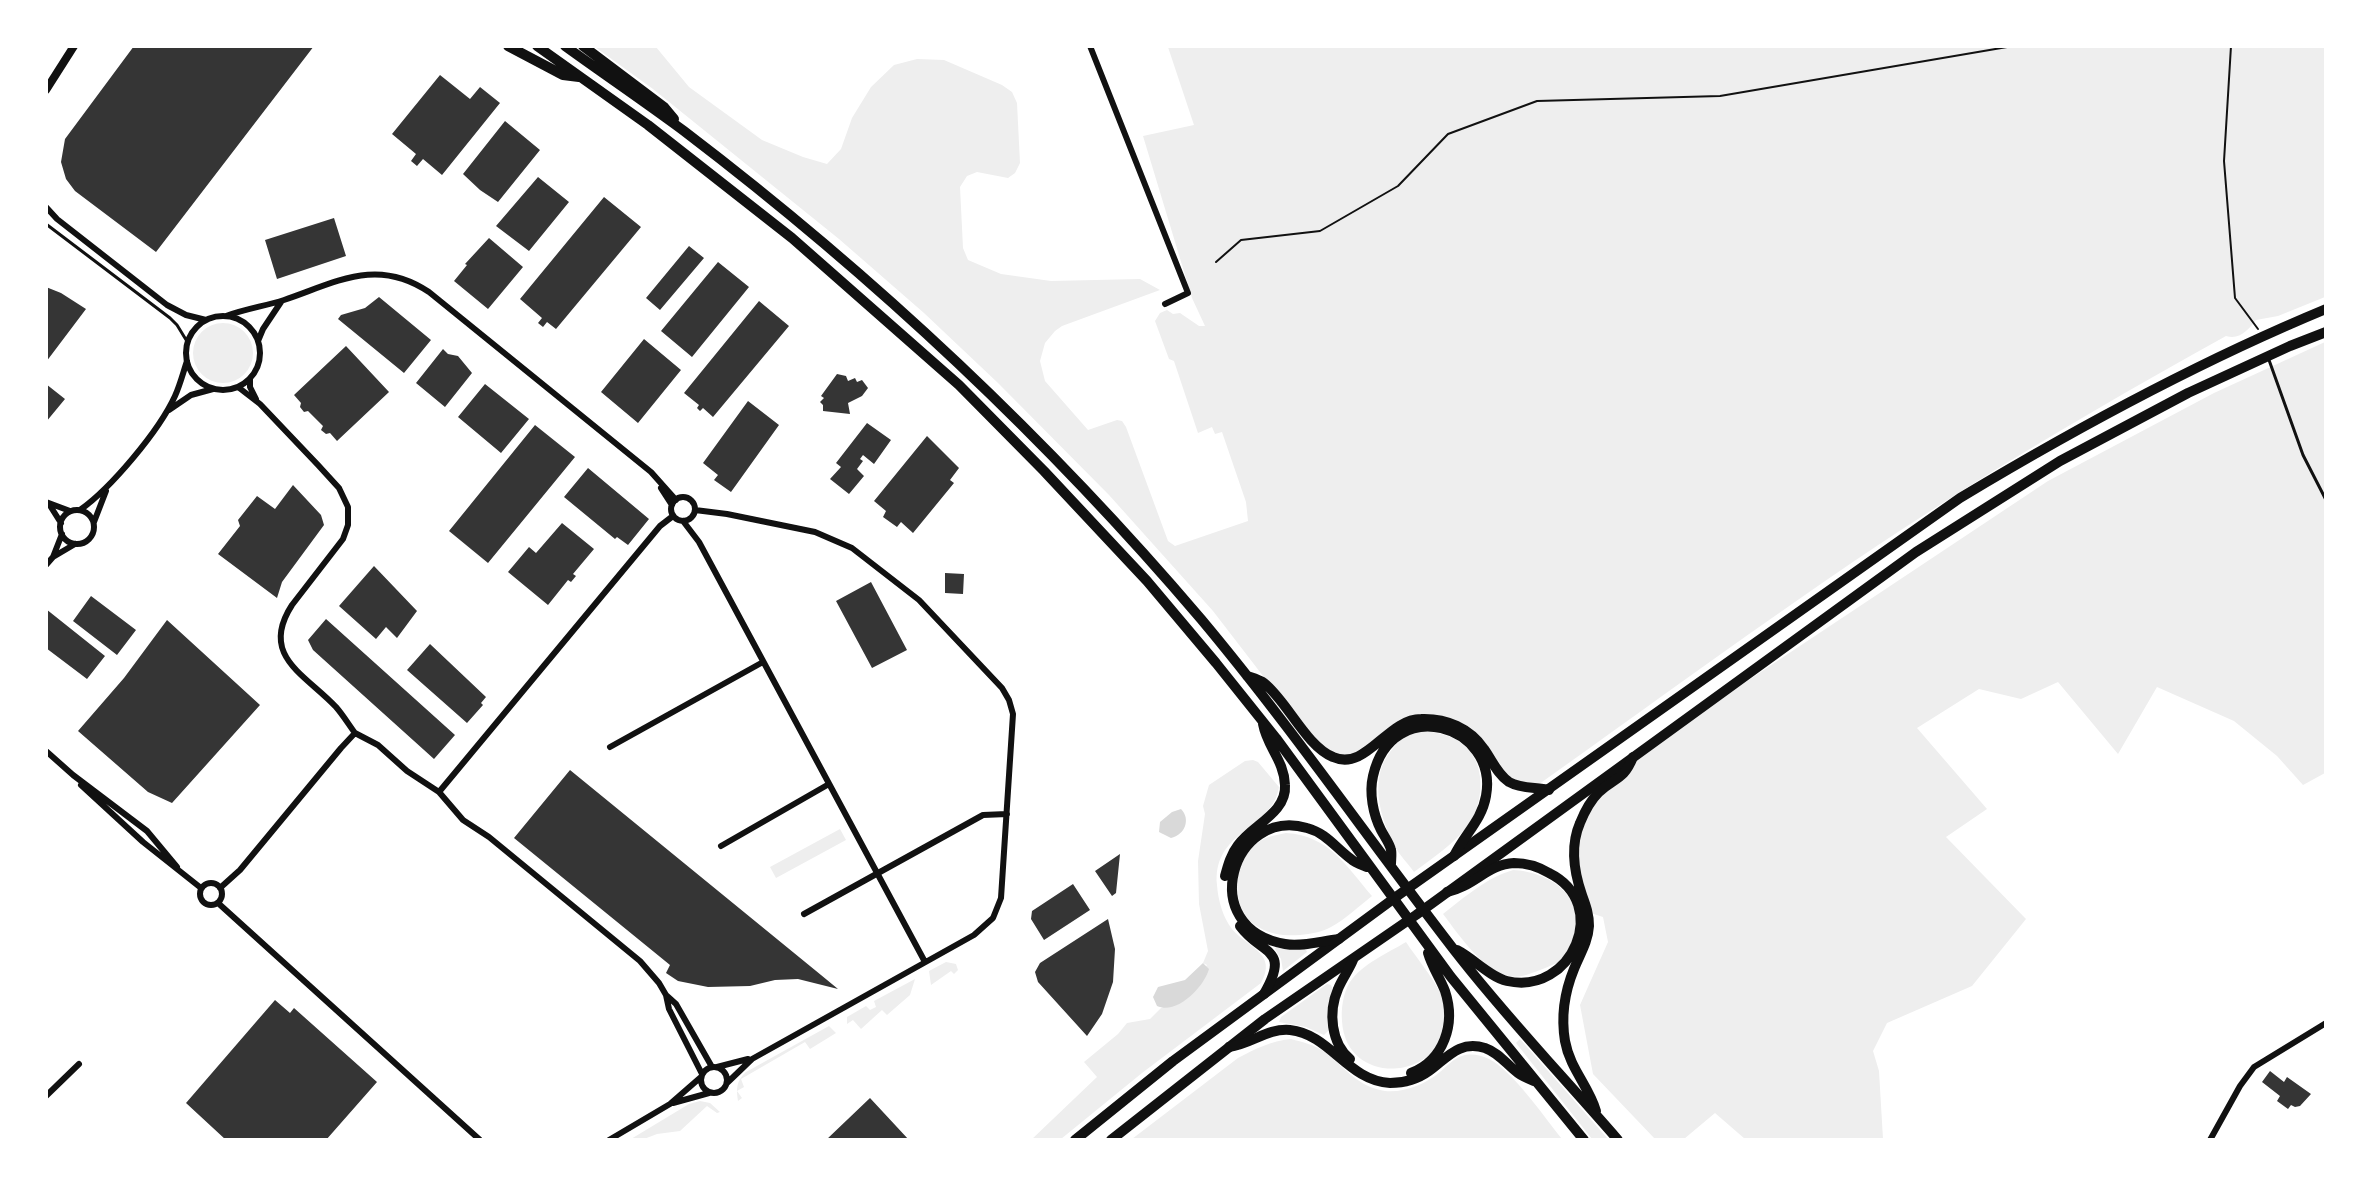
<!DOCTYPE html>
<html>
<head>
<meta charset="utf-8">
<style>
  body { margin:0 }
  #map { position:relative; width:2372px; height:1186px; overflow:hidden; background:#fff; font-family:"Source Sans 3",sans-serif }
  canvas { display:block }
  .frame { position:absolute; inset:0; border:48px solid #fff; pointer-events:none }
</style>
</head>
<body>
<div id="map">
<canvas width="2372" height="1186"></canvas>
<div class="frame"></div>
</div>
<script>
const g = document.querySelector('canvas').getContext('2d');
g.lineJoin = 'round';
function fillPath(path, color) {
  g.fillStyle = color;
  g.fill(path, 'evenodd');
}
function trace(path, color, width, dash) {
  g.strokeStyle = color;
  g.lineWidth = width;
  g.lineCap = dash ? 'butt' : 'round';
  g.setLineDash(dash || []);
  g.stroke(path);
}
const green = new Path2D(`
  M595,47H656L689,87L762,140L803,157L827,164L841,149L852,118L871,87L894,65L917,59L944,60L1002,85L1012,92L1017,103L1020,163L1015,173L1008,178L977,172L967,176L960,187L963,248L968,260L1001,274L1051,281L1140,279L1160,290L1062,326L1055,331L1045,343L1040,361L1045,381L1088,430L1117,420L1122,421L1126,427L1168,541L1175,546L1248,521L1246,502L1222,432L1215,434L1212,427L1198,433L1174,361L1169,359L1155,321L1160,313L1167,310L1173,314L1180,313L1199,326H1205L1192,298L1143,136L1194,125L1168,47H2325V297L2278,316L2256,320C2248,330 2240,340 2226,336C2136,386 2047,437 1960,492C1814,584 1676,687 1535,787L1509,781L1457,725L1381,739L1343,760L1310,737L1213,611L1109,495L998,383L924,313L839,239L653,89Z
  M193 353a30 30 0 1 1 60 0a30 30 0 1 1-60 0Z
  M2325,342V773L2303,785L2277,756L2234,721L2157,687L2118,754L2058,682L2021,699L1979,689L1917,728L1987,809L1946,837L2026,919L1972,986L1887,1023L1873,1051L1879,1071L1883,1139H1745L1715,1113L1684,1139H1655L1593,1074L1580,1005L1608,942L1603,917L1588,912L1576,875L1579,824L1633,757L2048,481L2214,393Z
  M1426,731C1437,733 1451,735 1461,743C1487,761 1485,803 1467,827C1452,845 1433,858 1414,872C1408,863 1399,855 1394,845C1380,817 1369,779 1390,752C1395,746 1400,738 1407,735C1412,733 1420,732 1426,731Z
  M1253,760L1258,762L1279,787C1278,791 1277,796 1275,800C1259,831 1213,836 1217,885C1218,900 1223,918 1232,929C1248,948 1278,953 1261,983L1142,1073L1061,1139L1031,1140L1097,1077L1084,1062L1118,1034L1127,1023L1150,1019L1161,1008L1177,1004L1207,965L1203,963L1208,951L1199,904L1198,861L1205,814L1203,806L1209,785L1245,761Z
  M840,829L846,840L776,878L770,867Z
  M1286,833C1330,836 1346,866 1372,896C1359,906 1346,919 1331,927C1322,932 1311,934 1300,935C1286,936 1273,935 1260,928C1228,911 1232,860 1259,842C1267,836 1277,835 1286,833Z
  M1513,870C1549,872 1585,895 1574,935C1572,944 1566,953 1562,961C1549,966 1535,973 1522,976C1490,983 1460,936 1443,914C1465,897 1486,878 1513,870Z
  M1406,942C1415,956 1439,985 1443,999C1464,1079 1346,1095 1342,1021C1341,1009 1343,993 1350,982C1362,964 1388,953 1406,942Z
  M1276,947L1291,950H1306L1307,952L1283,971L1281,959L1275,949Z
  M946,962L956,964L958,970L954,974L951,971L931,985L929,971Z
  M915,979L910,995L887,1015L882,1010L861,1029L853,1020L847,1024V1017L866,1006L870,1010L876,1007L874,1001Z
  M1327,984L1331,985L1333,990L1329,1030L1324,1035L1306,1027L1279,1022L1281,1017Z
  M829,1026L836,1033L810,1049L805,1042L741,1079L744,1087L737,1091L742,1098L738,1101C736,1089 736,1081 746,1072Z
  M1291,1039C1302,1042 1315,1045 1325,1052C1345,1068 1358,1087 1385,1091C1404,1093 1426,1084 1440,1072C1446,1067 1454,1058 1462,1056C1470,1053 1481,1055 1489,1059C1512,1070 1545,1118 1562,1139H1132L1238,1058C1255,1049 1271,1041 1291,1039Z
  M1520,1039L1608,1139H1592L1516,1043Z
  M700,1101L710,1103L720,1112L717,1113L707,1106L680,1131L657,1134L644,1139H631L689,1104Z`);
const water = new Path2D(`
  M1181,809C1191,819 1185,835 1171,838L1159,832L1160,822L1172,812Z
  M1203,963L1209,969C1204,987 1177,1015 1157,1006L1153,997L1158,987L1185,980Z`);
const building = new Path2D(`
  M134,46H314L156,252L75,191L66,179L61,162L65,139Z
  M440,75L470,99L480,87L500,103L442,175L423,159L417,166L411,161L416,154L392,134Z
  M505,121L540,150L498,202L480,190L463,174Z
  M538,177L569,202L529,251L496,226Z
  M604,197L641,227L556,329L547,322L543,327L538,323L542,318L520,299Z
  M334,218L346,256L277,279L265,240Z
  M489,238L523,267L488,309L454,281L467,265L465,264Z
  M689,246L704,258L660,310L646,298Z
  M718,262L749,287L692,357L661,331Z
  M46,287L61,293L86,309L46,362Z
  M379,297L431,340L404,373L338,319L341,315L365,308Z
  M759,301L789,326L713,417L703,408L700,411L697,408L699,405L684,393Z
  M644,339L681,370L638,423L601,392Z
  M346,346L389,392L337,441L330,433L326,434L321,430L323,426L308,411L304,412L300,407L301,403L294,395Z
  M443,349L448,354L458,356L472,373L445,407L416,383Z
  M837,374L846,376L848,381L855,378L857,382L862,380L868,388L862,396L848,403L850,414L823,411V405L820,402L824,398L821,396Z
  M46,384L65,399L46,422Z
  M485,384L529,419L501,453L458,417Z
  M748,401L779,425L731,492L714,480L718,475L703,463Z
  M867,423L891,440L874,464L863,455L860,459L863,461L857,469L864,476L849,494L830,479L841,467L836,463Z
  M535,425L575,457L488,563L449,531Z
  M927,436L959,468L950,480L954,483L913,533L901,522L897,527L883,517L886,511L874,501Z
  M588,468L649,519L628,545L617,537L615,539L564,497Z
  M293,485L321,515L324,525L282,582L277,598L218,554L240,526L238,520L257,496L275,509Z
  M562,523L594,549L573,574L576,576L571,582L568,580L548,605L508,572L529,547L536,553Z
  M374,566L417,611L397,638L386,627L376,639L339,606Z
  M945,573L964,574L963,594L945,593Z
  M871,582L907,650L872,668L836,601Z
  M91,596L136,630L117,655L73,621Z
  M46,609L105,656L87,679L46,648Z
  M326,619L455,735L434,759L313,650L308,640Z
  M167,620L260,705L172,803L148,792L78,731L124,678Z
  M430,644L486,697L481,703L483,705L467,723L407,670Z
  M570,770L821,975L838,989L798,979L775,980L750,986L708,987L678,981L666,973L670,965L514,838Z
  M1120,854L1116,893L1112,896L1095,871Z
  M1073,884L1090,910L1044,940L1031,919L1032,911Z
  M1108,919L1115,949L1113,982L1102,1014L1087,1036L1038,982L1035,972L1040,963Z
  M275,1000L290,1013L294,1008L377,1082L326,1140H226L186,1103Z
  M2270,1071L2284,1082L2287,1077L2311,1094L2300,1106L2295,1107L2291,1105L2288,1109L2277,1101L2280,1096L2262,1082Z
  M870,1098L909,1140H826Z`);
const path = new Path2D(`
  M2231,46L2224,161L2235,298L2258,329
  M1216,262L1241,240L1320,231L1398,186L1448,134L1537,101L1720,96L2013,46`);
const service = new Path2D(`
  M46,224L170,318L177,325L188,343
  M2269,360L2303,455L2326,500`);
const minor = new Path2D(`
  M1090,46L1188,293L1165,304
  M46,207L57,219L167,305L186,315L206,320
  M226,316C245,309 265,306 284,300C337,282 377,257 429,292L651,472L676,500
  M186 353a37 37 0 1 1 74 0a37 37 0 1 1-74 0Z
  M258,341L263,329L281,302
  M250,379V387L256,399
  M238,387L260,404L318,465L339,488L348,507V525L343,539L292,605C259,656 305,674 336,707C343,715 349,725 355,733
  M169,410L191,395L213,389
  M661,488L672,505
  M671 509a12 12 0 1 1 24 0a12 12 0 1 1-24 0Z
  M46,502L70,511
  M49,504L61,523
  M80,510C111,488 159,431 175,396C180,385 183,373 187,361
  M695,510L727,514L815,532L852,548L919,600L1002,688L1009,700L1013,714L1001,898L993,918L974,935L752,1059L727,1083
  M60 527a17 17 0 1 1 34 0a17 17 0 1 1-34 0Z
  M683,521L699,542L925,962
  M94,522L106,491
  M53,557L75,544
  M46,565L53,557L62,534
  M610,747L763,662
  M46,751L73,775L147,831L177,867
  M81,785L143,842L201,888
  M439,792L660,526L673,516
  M721,846L829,784
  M200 894a11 11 0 1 1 22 0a11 11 0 1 1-22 0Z
  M220,888L240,870L341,748L355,733L378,745L407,771L439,792L463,820L489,837L640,961L659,983L666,995L669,1009L702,1074
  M218,903L480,1140
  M804,914L983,815L1007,814
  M666,995L676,1004L712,1067
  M717,1067L748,1059
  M701 1080a13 13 0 1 1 26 0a13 13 0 1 1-26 0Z
  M46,1096L79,1064
  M673,1103L709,1093
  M609,1140L670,1104L701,1077
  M2210,1140L2240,1086L2254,1067L2326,1023`);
const tertiary = new Path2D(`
  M46,90L74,46`);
const primary = new Path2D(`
  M1075,1140L1173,1061L1400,894L1960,498C2078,427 2198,362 2326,309
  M1111,1140L1265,1019L1416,915L1916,552L2060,461L2188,393L2290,346L2326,332`);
const trunk = new Path2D(`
  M508,46L563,75L579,77
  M537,46L648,125L792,238L959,385L1044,471L1147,581L1216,663L1276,738L1451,977L1584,1140
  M565,46C605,75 645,102 684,131C873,275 1047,438 1201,619C1293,729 1374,847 1462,960C1511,1022 1566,1080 1618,1140
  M583,46L664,107L674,119
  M1247,676C1253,678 1260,680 1264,683C1287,701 1306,746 1333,757C1366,772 1387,719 1421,719C1446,718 1470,728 1484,749C1492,760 1497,774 1509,782C1521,789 1536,787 1549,790
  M1391,864C1391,860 1392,854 1391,850C1390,844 1384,836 1381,830C1373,814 1369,793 1373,776C1392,693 1499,725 1486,796C1482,820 1464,835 1454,856
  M1225,876C1228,865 1231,854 1238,845C1252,825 1287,813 1285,785C1284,760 1267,747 1263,724
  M1447,892C1473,887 1488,864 1514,863C1526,863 1539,867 1549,873C1612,904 1572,996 1507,981C1490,977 1473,958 1457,950
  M1240,926C1262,956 1291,947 1264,994
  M1339,939C1321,941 1303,947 1285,944C1194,928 1233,806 1307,828C1326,833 1335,847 1351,859C1355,863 1362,865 1367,867
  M1229,1047C1252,1044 1267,1028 1290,1030C1330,1034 1348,1081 1390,1083C1403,1083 1418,1079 1429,1071C1447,1058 1459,1040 1485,1048C1499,1053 1506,1064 1518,1073C1522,1076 1529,1079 1534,1081
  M1350,1059C1331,1043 1328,1012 1338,989C1342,979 1349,970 1353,960
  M1411,1073C1444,1060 1456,1024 1445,991C1440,978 1432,967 1428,953
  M1596,1111C1589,1086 1570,1069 1565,1041C1561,1017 1565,991 1574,969C1580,954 1588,942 1589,926C1589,914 1586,906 1582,895C1574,872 1570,846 1580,823C1584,813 1591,800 1599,792C1615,777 1624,780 1633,757`);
fillPath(green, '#eee');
fillPath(water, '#d9d9d9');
fillPath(building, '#353535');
trace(path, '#111', 2);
trace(service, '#111', 3);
trace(minor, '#111', 6);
trace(tertiary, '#111', 8);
trace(primary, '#111', 10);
trace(trunk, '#111', 10);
</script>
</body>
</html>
